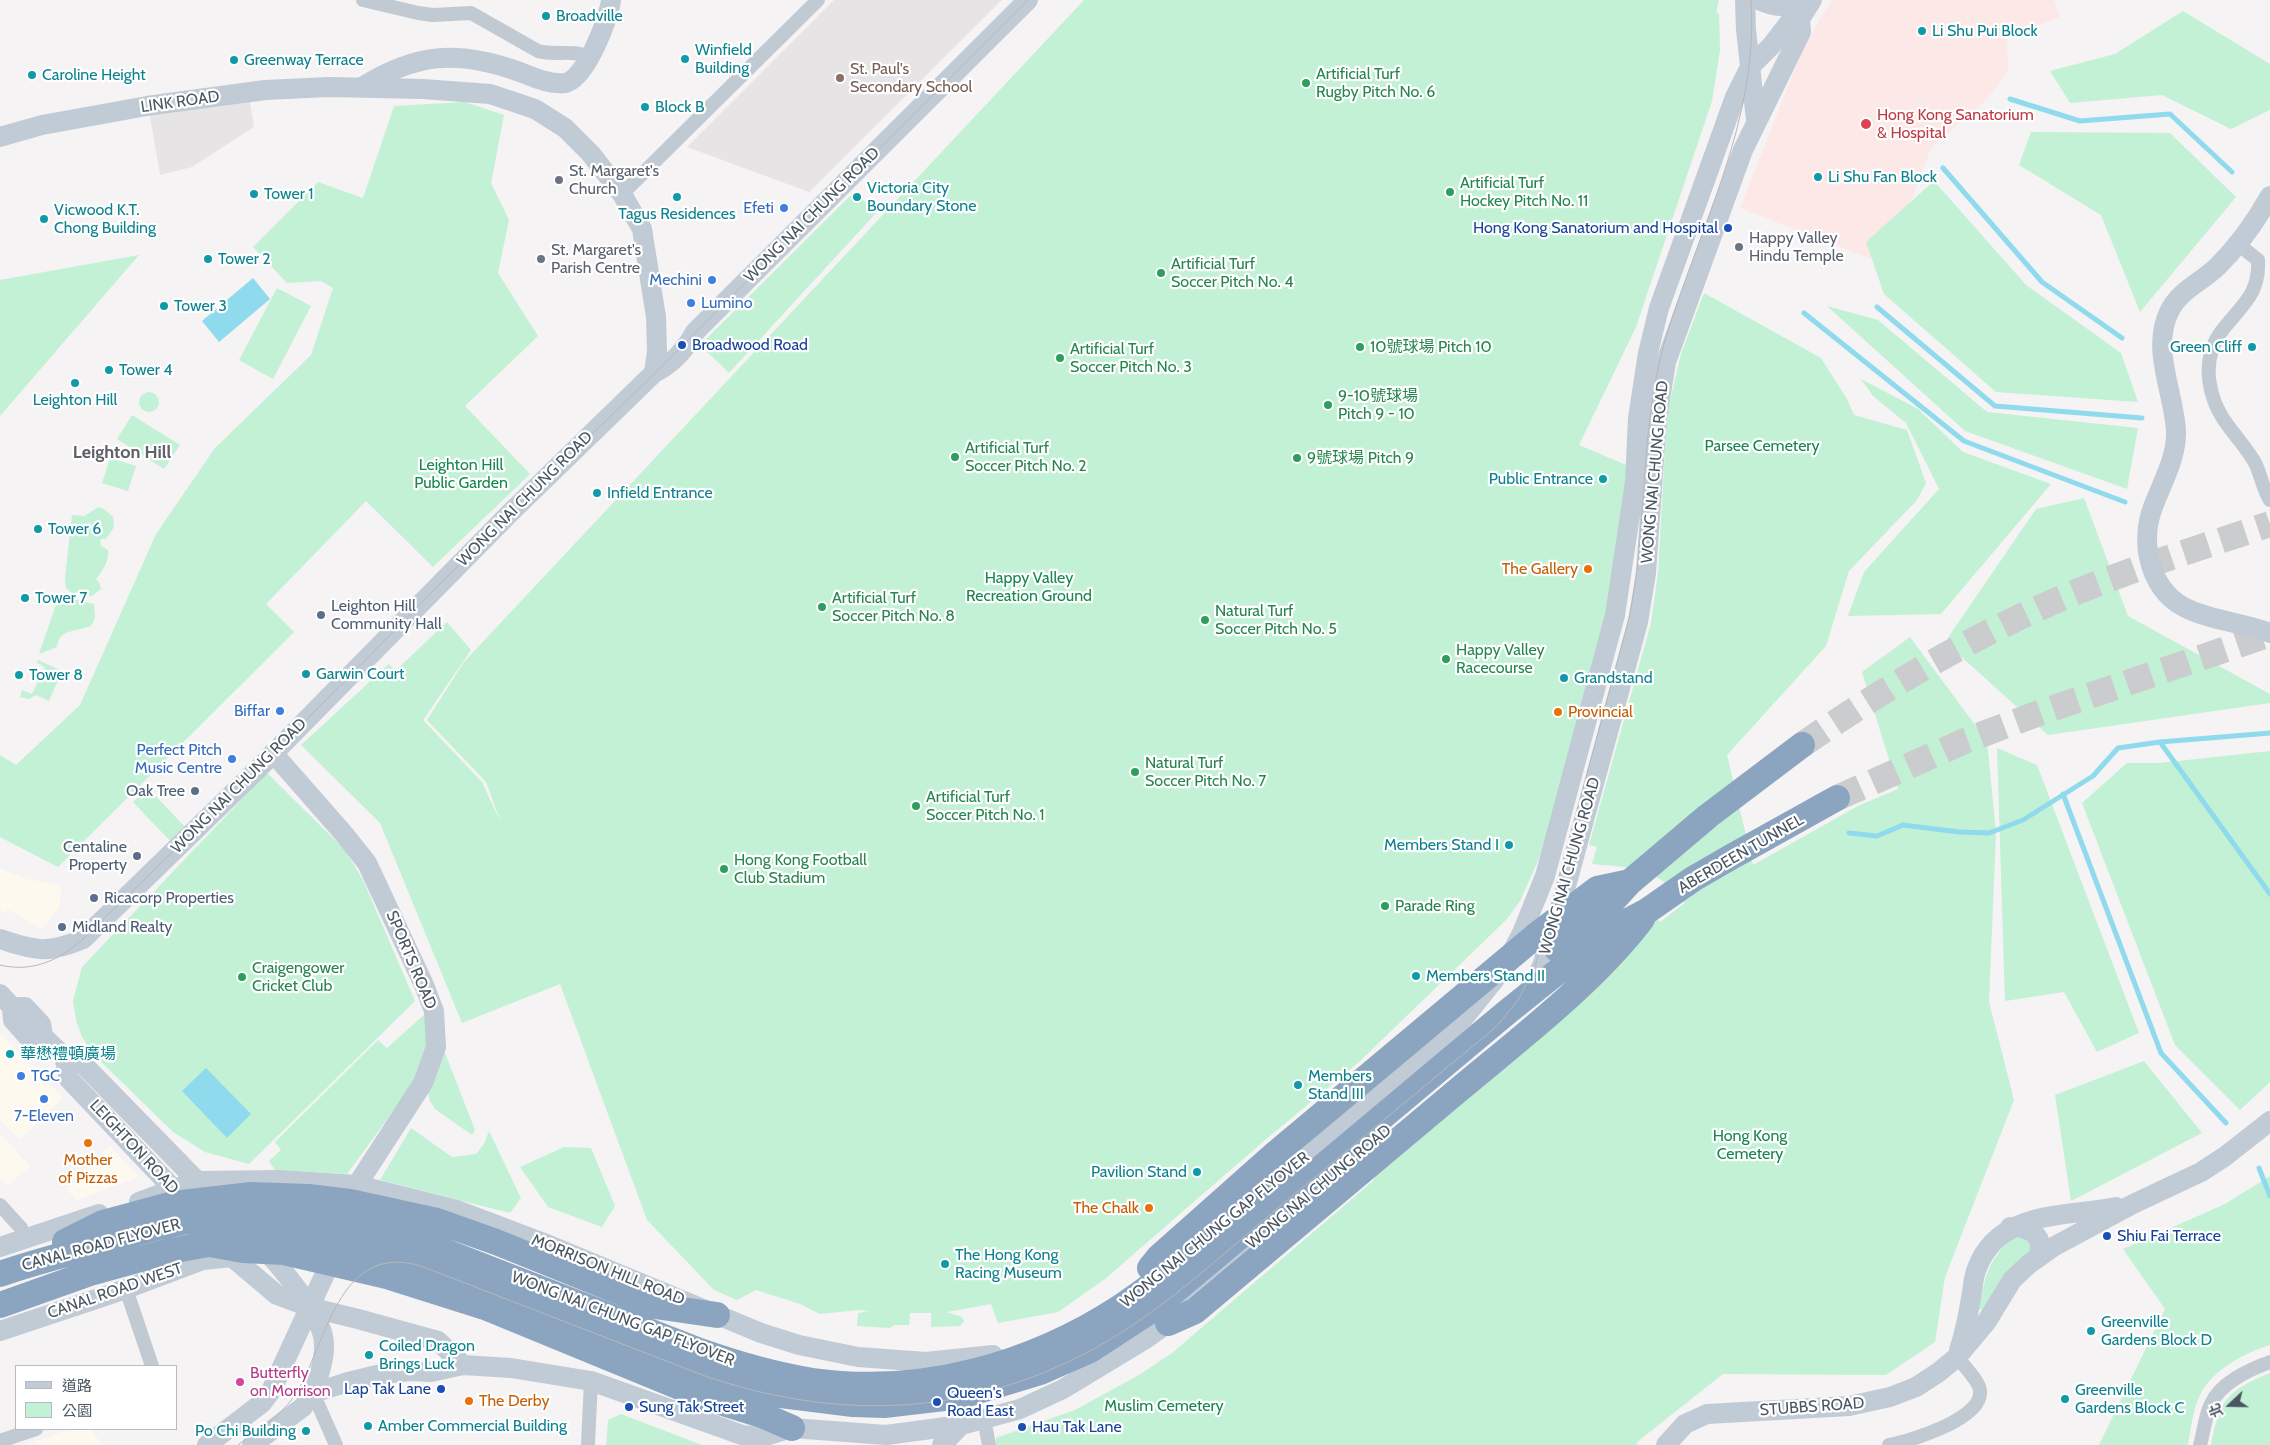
<!DOCTYPE html>
<html>
<head>
<meta charset="utf-8">
<style>
  body { margin:0 }
  #map { position:relative; width:2270px; height:1445px; overflow:hidden; background:#f5f3f3; font-family:Cabin,"Noto Sans TC",sans-serif }
  canvas { display:block }
  .legend { position:absolute; left:15px; top:1365px; width:162px; height:65px; box-sizing:border-box; background:#fff; border:1px solid #b7bbc0; margin:0; padding:6px 9px; list-style:none; font-size:15px; color:#4a5661 }
  .legend li { display:flex; align-items:center; gap:10px; height:25px }
  .legend b { width:25px; border:1px solid #b7bbc0 }
  .north { position:absolute; left:2205px; top:1380px; width:50px; height:50px; -webkit-text-stroke:4px #fff; paint-order:stroke; rotate:249deg; font-size:14px; font-weight:700; line-height:20px; text-align:center; color:#4a5661 }
  .north::after { content:''; display:block; margin:auto; width:18px; height:22px; background:#4a5661; clip-path:polygon(50% 0,100% 100%,50% 72%,0 100%) }
</style>
</head>
<body>
<div id="map">
<canvas width="2270" height="1445"></canvas>
<ul class="legend">
<li><b style="height:6px;background:#c1cbd6"></b>道路</li>
<li><b style="height:14px;background:#c3f1d5"></b>公園</li>
</ul>
<div class="north">北</div>
</div>
<script>
const g = document.querySelector('canvas').getContext('2d');
g.lineJoin = 'round';
function fillPath(path, color) {
  g.fillStyle = color;
  g.fill(path, 'evenodd');
}
function trace(path, color, width, dash) {
  g.strokeStyle = color;
  g.lineWidth = width;
  g.lineCap = dash ? 'butt' : 'round';
  g.setLineDash(dash || []);
  g.stroke(path);
}
function drawText(font, color, halo, rows, align = 'center') {
  g.font = font + ' Cabin,"Noto Sans TC",sans-serif';
  g.lineWidth = 4.5;
  g.setLineDash([]);
  g.textBaseline = 'middle';
  g.strokeStyle = halo;
  g.fillStyle = color;
  for (const [text, x, y, turn = 0] of rows) {
    g.save();
    g.translate(x, y);
    g.rotate((+turn || 0) * Math.PI / 180);
    g.textAlign = isNaN(turn) ? turn : align;
    if (halo) g.strokeText(text, 0, 0);
    g.fillText(text, 0, 0);
    g.restore();
  }
}
const commercial = new Path2D(`
  M0,868L26,879L61,885L60,907L42,929L7,909L5,913L0,911Z
  M0,1033L63,1098L19,1140L0,1120V1114L11,1103L0,1113Z
  M0,1134L30,1166L8,1186L0,1177Z
  M110,1146L139,1177L77,1200L66,1189Z
  M71,1429H91L102,1445H25Z`);
const education = new Path2D(`
  M834,0H1002L809,192L687,147Z
  M250,102L254,127L192,167L160,175L150,116Z`);
const medical = new Path2D(`
  M1833,0H2054L2060,17L2007,37L2008,71L1987,99L1931,148L1887,265L1740,208L1801,54L1819,20Z`);
const green = new Path2D(`
  M1084,0H1719L1716,12L1719,14L1720,50L1712,101L1636,327L1579,445L1631,467L1610,603L1548,829L1538,861L1520,901L1507,919L1359,1062L1265,1140L1105,1279L1058,1312L998,1323L991,1304L947,1312L962,1317L964,1321L960,1326L931,1327V1313H910L909,1325H894L890,1328L857,1326L858,1313L869,1311L859,1310L820,1314L800,1304L756,1290L737,1300L714,1290L647,1220L560,984L462,1023L380,823L301,745L389,664L395,671L447,622L471,650L423,720L482,782L501,823L486,782L427,720L464,662Z
  M2183,11L2270,64V110L2231,129L2162,95L2070,103L2050,71L2115,54Z
  M465,102L504,115L491,183L509,220L498,273L538,336L465,406L530,474L433,567L366,501L266,604L294,632L58,867L0,837V755L16,765L80,705L156,534L215,448L311,355L333,288L321,281L287,283L253,247L318,182L363,198L394,106Z
  M2031,132L2170,133L2236,197L2140,312L2101,215L2019,165Z
  M1934,181L2026,285L2121,353L2138,402L1996,392L1884,294L1866,242Z
  M854,192L877,212L729,373L700,345Z
  M139,255L0,416V280Z
  M277,288L311,306L273,379L239,360Z
  M1704,293L1821,358L1847,399L1854,415L1907,430L1926,483L1917,500L1849,571L1826,646L1727,755L1753,865L1858,806L1898,789L1862,672L1910,637L1987,741L1996,832L1989,1002L2014,1100L1945,1277L1935,1342L1886,1375L1723,1374L1637,1442V1445H996V1438L1075,1410L1139,1375L1172,1353L1373,1181L1383,1160L1655,916L1660,922L1685,903C1657,867 1634,868 1592,864L1597,847L1589,845L1651,623L1658,573L1667,414L1681,354Z
  M1827,306L1878,320L1987,412L2138,428L2127,489L1965,431Z
  M1861,379L1918,409L1963,452L2051,484L1941,614L1848,616L1864,572L1939,489L1906,423L1873,396Z
  M139 402a10 10 0 1 1 20 0a10 10 0 1 1-20 0Z
  M132,415L180,445L164,469L117,439Z
  M110,458L136,466L128,491L102,483Z
  M2084,498L2128,616L2270,694V703L2048,735L1945,642L2036,509Z
  M99,507L104,509L113,517L114,527L106,539H101L100,545L108,550C109,562 103,570 96,579L99,583L101,589L92,596L72,593L66,588L65,578L72,515L84,516Z
  M59,596L94,604L95,618L91,626C77,632 59,628 57,647L39,654Z
  M38,660L62,671L49,701L36,695L29,699L20,697L22,690L32,694L45,667L37,663Z
  M1997,748L2037,765L2139,1033L2097,1052L2064,992L2005,1001Z
  M2270,751V1082L2240,1110L2175,1045L2082,803L2127,763H2159Z
  M267,773L345,850L363,880L415,1001L249,1164L205,1152L173,1132L93,1054L82,1037L76,1020L73,1001L82,967Z
  M148,788L186,828L171,842L133,802Z
  M425,1014L429,1041L413,1084L347,1174L275,1170L269,1161L281,1150L275,1142L378,1040L387,1048Z
  M443,1048L475,1130L472,1135L435,1109L430,1101L428,1092Z
  M2144,1061L2202,1133L2071,1201L2055,1095Z
  M411,1128L452,1157L476,1154L484,1144L489,1131L521,1198L510,1213L380,1180Z
  M564,1147L591,1148L615,1206L602,1227L548,1207L520,1167Z
  M2270,1176V1345C2245,1353 2215,1368 2201,1393C2193,1408 2191,1428 2188,1445H2099L2165,1309L2123,1249L2225,1204Z
  M2013,1237L2028,1238L2031,1250L1999,1282L1983,1310L1979,1309C1986,1273 1987,1263 2013,1237Z
  M2270,1373V1445H2211C2220,1400 2226,1391 2270,1373Z
  M621,1414L702,1445H606L608,1420Z`);
const water = new Path2D(`
  M253,278L270,299L219,342L202,321Z
  M206,1068L251,1114L227,1138L182,1091Z`);
const stream = new Path2D(`
  M2010,99L2080,121L2170,114L2232,172
  M1943,168L2042,282L2122,338
  M1877,307L1995,406L2142,418
  M1804,313L1964,441L2125,502
  M2160,742L2270,894
  M2063,794L2161,1053L2226,1123
  M1849,833L1877,836L1903,825L1959,832L1989,833L2023,820L2093,776L2118,748L2160,742L2270,733
  M2259,1168L2270,1196`);
const highwayTunnel = new Path2D(`
  M1802,745C1876,694 1952,648 2035,610C2110,575 2191,551 2270,524
  M1837,798L1967,740L2042,712L2270,634`);
const street = new Path2D(`
  M363,0L418,13L433,15L471,13L538,51C556,56 572,49 589,57
  M622,194L818,0
  M2238,244L2258,260C2260,296 2240,306 2221,332C2200,361 2208,400 2229,427C2238,439 2246,448 2254,461C2261,473 2262,488 2270,500
  M0,1205L21,1228L25,1239
  M126,1289L152,1366
  M313,1393L336,1445
  M984,1419L989,1445
  M0,1441L36,1429
  M588,1445L591,1381
  M1889,1445C1910,1441 1983,1419 1980,1391C1980,1382 1963,1365 1957,1357
  M2200,1445C2204,1431 2205,1416 2211,1404C2220,1383 2250,1369 2270,1362`);
const secondary = new Path2D(`
  M1745,0L1746,30L1756,120
  M1759,0C1775,8 1790,7 1808,5
  M362,87C416,53 457,50 517,71C531,76 549,85 565,83C585,80 609,19 611,0
  M0,137L42,125L147,106L265,90L329,87L423,89L490,94L535,109L565,128L591,154L622,194L642,229L656,317L657,351L654,373
  M2270,196C2256,221 2239,245 2218,266C2202,282 2179,290 2169,312C2151,349 2174,393 2176,431C2177,457 2162,483 2153,507C2139,544 2150,593 2190,610C2215,621 2244,623 2270,633
  M273,753L344,834L367,863L424,985L434,1011L436,1047L423,1083L357,1185L353,1196
  M0,939C35,951 48,954 83,939L257,770L511,512L654,373C673,364 685,350 695,332L1028,0
  M1512,952L1522,933L1545,876L1615,615L1635,482L1638,418L1648,353L1659,308L1735,97L1750,67L1771,46L1788,24L1800,19L1812,0
  M0,994L12,1007L13,1020L27,1036H43
  M1527,994L1542,966L1560,908L1638,622L1646,573L1657,418L1666,362L1743,150L1801,32L1800,19
  M12,1007H25L41,1024L43,1036L54,1047L64,1056L79,1060L204,1188
  M64,1056L69,1079L181,1197
  M1279,1176L1433,1048L1463,1019L1495,979
  M139,1202L196,1181L279,1180L357,1185L457,1210L544,1243L761,1333L799,1345L858,1357L926,1362L993,1355
  M2010,1227C2029,1227 2046,1235 2038,1257
  M220,1244L232,1257L277,1295L309,1307L358,1319L438,1341L463,1365
  M261,1246C279,1264 318,1312 323,1336C327,1355 319,1374 313,1393
  M0,1247L99,1214
  M0,1331L126,1289L203,1260L232,1257
  M1959,1350C1965,1333 1968,1316 1971,1298C1973,1288 1973,1277 1977,1268C1999,1210 2065,1217 2116,1207
  M207,1445L262,1403L271,1391L330,1263L334,1249
  M252,1445L303,1407L313,1393L348,1382L377,1375L410,1371L431,1372L463,1365L511,1368L591,1381L742,1435L762,1437L792,1428L886,1435L961,1425L1020,1409L1063,1389L1144,1340L1168,1323L1186,1300L1344,1165
  M942,1445L961,1425
  M1666,1445L1685,1424L1707,1414L1849,1406L1890,1397L1916,1387L1939,1372L1957,1357L1987,1321L2012,1280L2029,1264L2053,1247L2133,1204L2201,1172L2224,1157L2270,1121`);
const highway = new Path2D(`
  M1557,949L1608,906L1630,882L1708,816L1802,745
  M65,1242L103,1223L173,1204L251,1195L308,1197L350,1202L437,1221L496,1242L655,1306L717,1315
  M210,1244L243,1250L284,1252L387,1276L485,1307L704,1397L762,1415L792,1428
  M1150,1268L1159,1257L1275,1154L1539,933L1597,889L1630,882
  M0,1274C31,1263 63,1255 95,1246C124,1237 153,1227 183,1222C266,1208 347,1219 426,1244L700,1351C737,1364 775,1375 813,1381C922,1396 1032,1365 1122,1306C1182,1266 1236,1215 1292,1169
  M0,1305L90,1273L170,1251L208,1244L244,1230L287,1232L389,1253L568,1318L731,1383L773,1394L853,1404L884,1405L961,1396L1040,1372L1090,1350L1153,1309L1506,1013L1607,932L1647,911L1693,879L1731,857L1837,798
  M1168,1323L1195,1311C1284,1236 1373,1162 1462,1087C1522,1037 1596,980 1642,919`);
const tram = new Path2D(`
  M0,965C32,973 60,960 83,939L257,770L511,512L644,384L1028,0
  M238,1445C258,1430 281,1416 295,1395C327,1345 337,1241 421,1266L705,1376C855,1427 999,1414 1133,1325C1189,1287 1239,1240 1291,1197C1336,1160 1381,1122 1426,1085C1449,1065 1474,1046 1497,1026L1518,1000L1535,967L1629,618C1647,533 1640,445 1660,360C1666,334 1675,309 1684,284C1717,192 1758,100 1751,0`);
const markers = [
  [546,16,5,"#0f9aa8"],
  [1922,31,5,"#0f9aa8"],
  [685,59,5,"#0f9aa8"],
  [234,60,5,"#0f9aa8"],
  [32,75,5,"#0f9aa8"],
  [840,78,5,"#8d6e63"],
  [1306,83,5,"#2e9e5b"],
  [645,107,5,"#0f9aa8"],
  [1866,124,6,"#e0444e"],
  [1818,177,5,"#0f9aa8"],
  [559,180,5,"#6b7280"],
  [1450,192,5,"#2e9e5b"],
  [254,194,5,"#0f9aa8"],
  [677,197,5,"#0f9aa8"],
  [857,197,5,"#0f9aa8"],
  [784,208,5,"#3f7fe0"],
  [44,219,5,"#0f9aa8"],
  [1728,228,5,"#1a4fb4"],
  [1739,247,5,"#6b7280"],
  [208,259,5,"#0f9aa8"],
  [541,259,5,"#6b7280"],
  [1161,273,5,"#2e9e5b"],
  [712,280,5,"#3f7fe0"],
  [691,303,5,"#3f7fe0"],
  [164,306,5,"#0f9aa8"],
  [682,345,5,"#1a4fb4"],
  [1360,347,5,"#2e9e5b"],
  [2252,347,5,"#0f9aa8"],
  [1060,358,5,"#2e9e5b"],
  [109,370,5,"#0f9aa8"],
  [75,383,5,"#0f9aa8"],
  [1328,405,5,"#2e9e5b"],
  [955,457,5,"#2e9e5b"],
  [1297,458,5,"#2e9e5b"],
  [1603,479,5,"#0f9aa8"],
  [597,493,5,"#0f9aa8"],
  [38,529,5,"#0f9aa8"],
  [1588,569,5,"#e8710a"],
  [25,598,5,"#0f9aa8"],
  [822,607,5,"#2e9e5b"],
  [321,615,5,"#5c6f8a"],
  [1205,620,5,"#2e9e5b"],
  [1446,659,5,"#2e9e5b"],
  [306,674,5,"#0f9aa8"],
  [19,675,5,"#0f9aa8"],
  [1564,678,5,"#0f9aa8"],
  [280,711,5,"#3f7fe0"],
  [1558,712,5,"#e8710a"],
  [232,759,5,"#3f7fe0"],
  [1135,772,5,"#2e9e5b"],
  [195,791,5,"#5c6f8a"],
  [916,806,5,"#2e9e5b"],
  [1509,845,5,"#0f9aa8"],
  [137,856,5,"#5c6f8a"],
  [724,869,5,"#2e9e5b"],
  [94,898,5,"#5c6f8a"],
  [1385,906,5,"#2e9e5b"],
  [62,927,5,"#5c6f8a"],
  [1416,976,5,"#0f9aa8"],
  [242,977,5,"#2e9e5b"],
  [10,1054,5,"#0f9aa8"],
  [21,1076,5,"#3f7fe0"],
  [1298,1085,5,"#0f9aa8"],
  [44,1099,5,"#3f7fe0"],
  [88,1143,5,"#e8710a"],
  [1197,1172,5,"#0f9aa8"],
  [1149,1208,5,"#e8710a"],
  [2107,1236,5,"#1a4fb4"],
  [945,1264,5,"#0f9aa8"],
  [2091,1331,5,"#0f9aa8"],
  [369,1355,5,"#0f9aa8"],
  [240,1382,5,"#d1479c"],
  [441,1389,5,"#1a4fb4"],
  [2065,1399,5,"#0f9aa8"],
  [469,1401,5,"#e8710a"],
  [937,1402,5,"#1a4fb4"],
  [629,1407,5,"#1a4fb4"],
  [368,1426,5,"#0f9aa8"],
  [1022,1427,5,"#1a4fb4"],
  [306,1431,5,"#0f9aa8"]
];
const cultureNames = [
  ["Broadville",556,16],
  ["Li Shu Pui Block",1932,31],
  ["Winfield",695,50],
  ["Building",695,68],
  ["Greenway Terrace",244,60],
  ["Caroline Height",42,75],
  ["Block B",655,107],
  ["Li Shu Fan Block",1828,177],
  ["Victoria City",867,188],
  ["Boundary Stone",867,206],
  ["Tower 1",264,194],
  ["Vicwood K.T.",54,210],
  ["Chong Building",54,228],
  ["Tagus Residences",677,214,"center"],
  ["Tower 2",218,259],
  ["Tower 3",174,306],
  ["Green Cliff",2242,347,"right"],
  ["Tower 4",119,370],
  ["Leighton Hill",75,400,"center"],
  ["Public Entrance",1593,479,"right"],
  ["Infield Entrance",607,493],
  ["Tower 6",48,529],
  ["Tower 7",35,598],
  ["Garwin Court",316,674],
  ["Tower 8",29,675],
  ["Grandstand",1574,678],
  ["Members Stand I",1499,845,"right"],
  ["Members Stand II",1426,976],
  ["華懋禮頓廣場",20,1054],
  ["Members",1308,1076],
  ["Stand III",1308,1094],
  ["Pavilion Stand",1187,1172,"right"],
  ["The Hong Kong",955,1255],
  ["Racing Museum",955,1273],
  ["Greenville",2101,1322],
  ["Gardens Block D",2101,1340],
  ["Coiled Dragon",379,1346],
  ["Brings Luck",379,1364],
  ["Greenville",2075,1390],
  ["Gardens Block C",2075,1408],
  ["Amber Commercial Building",378,1426],
  ["Po Chi Building",296,1431,"right"]
];
const educationNames = [
  ["St. Paul's",850,69],
  ["Secondary School",850,87]
];
const leisureNames = [
  ["Artificial Turf",1316,74],
  ["Rugby Pitch No. 6",1316,92],
  ["Artificial Turf",1460,183],
  ["Hockey Pitch No. 11",1460,201],
  ["Artificial Turf",1171,264],
  ["Soccer Pitch No. 4",1171,282],
  ["10號球場 Pitch 10",1370,347],
  ["Artificial Turf",1070,349],
  ["Soccer Pitch No. 3",1070,367],
  ["9-10號球場",1338,396],
  ["Pitch 9 - 10",1338,414],
  ["Artificial Turf",965,448],
  ["Soccer Pitch No. 2",965,466],
  ["9號球場 Pitch 9",1307,458],
  ["Artificial Turf",832,598],
  ["Soccer Pitch No. 8",832,616],
  ["Natural Turf",1215,611],
  ["Soccer Pitch No. 5",1215,629],
  ["Happy Valley",1456,650],
  ["Racecourse",1456,668],
  ["Natural Turf",1145,763],
  ["Soccer Pitch No. 7",1145,781],
  ["Artificial Turf",926,797],
  ["Soccer Pitch No. 1",926,815],
  ["Hong Kong Football",734,860],
  ["Club Stadium",734,878],
  ["Parade Ring",1395,906],
  ["Craigengower",252,968],
  ["Cricket Club",252,986]
];
const streetNames = [
  ["LINK ROAD",180,102,-8],
  ["WONG NAI CHUNG ROAD",812,215,-45],
  ["WONG NAI CHUNG ROAD",1655,472,-85],
  ["WONG NAI CHUNG ROAD",525,499,-45],
  ["WONG NAI CHUNG ROAD",239,786,-45],
  ["ABERDEEN TUNNEL",1741,854,-30],
  ["WONG NAI CHUNG ROAD",1570,866,-74],
  ["SPORTS ROAD",411,960,67],
  ["LEIGHTON ROAD",134,1147,47],
  ["WONG NAI CHUNG ROAD",1319,1187,-40],
  ["WONG NAI CHUNG GAP FLYOVER",1215,1230,-39],
  ["CANAL ROAD FLYOVER",101,1245,-15],
  ["MORRISON HILL ROAD",608,1270,22],
  ["CANAL ROAD WEST",115,1291,-19],
  ["WONG NAI CHUNG GAP FLYOVER",623,1319,21],
  ["STUBBS ROAD",1812,1407,-4]
];
const healthNames = [
  ["Hong Kong Sanatorium",1877,115],
  ["& Hospital",1877,133]
];
const worshipNames = [
  ["St. Margaret's",569,171],
  ["Church",569,189],
  ["Happy Valley",1749,238],
  ["Hindu Temple",1749,256],
  ["St. Margaret's",551,250],
  ["Parish Centre",551,268]
];
const shopNames = [
  ["Efeti",774,208],
  ["Mechini",702,280],
  ["Lumino",701,303,"left"],
  ["Biffar",270,711],
  ["Perfect Pitch",222,750],
  ["Music Centre",222,768],
  ["TGC",31,1076,"left"],
  ["7-Eleven",44,1116,"center"]
];
const transitNames = [
  ["Hong Kong Sanatorium and Hospital",1718,228,"right"],
  ["Broadwood Road",692,345],
  ["Shiu Fai Terrace",2117,1236],
  ["Lap Tak Lane",431,1389,"right"],
  ["Queen's",947,1393],
  ["Road East",947,1411],
  ["Sung Tak Street",639,1407],
  ["Hau Tak Lane",1032,1427]
];
const parkNames = [
  ["Parsee Cemetery",1762,446],
  ["Leighton Hill",461,465],
  ["Public Garden",461,483],
  ["Happy Valley",1029,578],
  ["Recreation Ground",1029,596],
  ["Hong Kong",1750,1136],
  ["Cemetery",1750,1154],
  ["Muslim Cemetery",1164,1406]
];
const foodNames = [
  ["The Gallery",1578,569],
  ["Provincial",1568,712,"left"],
  ["Mother",88,1160,"center"],
  ["of Pizzas",88,1178,"center"],
  ["The Chalk",1139,1208],
  ["The Derby",479,1401,"left"]
];
const serviceNames = [
  ["Leighton Hill",331,606],
  ["Community Hall",331,624],
  ["Oak Tree",185,791,"right"],
  ["Centaline",127,847,"right"],
  ["Property",127,865,"right"],
  ["Ricacorp Properties",104,898],
  ["Midland Realty",72,927]
];
const hotelNames = [
  ["Butterfly",250,1373],
  ["on Morrison",250,1391]
];
const neighbourhoodNames = [
  ["Leighton Hill",122,453]
];
fillPath(commercial, '#fdf9ef');
fillPath(education, '#e6e4e5');
fillPath(medical, '#fce8e6');
fillPath(green, '#c3f1d5');
fillPath(water, '#90daee');
trace(stream, '#90daee', 5);
trace(highwayTunnel, '#caccce', 26, [26, 13]);
trace(street, '#c1cad2', 14);
trace(secondary, '#c1cbd6', 20);
trace(highway, '#8ba5c1', 26);
trace(tram, '#b5b8bd', 1);
for (const [x, y, r, color] of markers) {
  const dot = new Path2D();
  dot.arc(x, y, r, 0, 2 * Math.PI);
  g.fillStyle = color;
  g.fill(dot);
  trace(dot, '#fff', 2);
}
drawText('16px', '#0d838f', '#fff', cultureNames, 'left');
drawText('16px', '#785e54', '#fff', educationNames, 'left');
drawText('16px', '#27864d', '#fff', leisureNames, 'left');
drawText('16px', '#4a5661', '#fff', streetNames);
drawText('16px', '#be3a42', '#fff', healthNames, 'left');
drawText('16px', '#5b616d', '#fff', worshipNames, 'left');
drawText('16px', '#366cbe', '#fff', shopNames, 'right');
drawText('16px', '#164399', '#fff', transitNames, 'left');
drawText('16px', '#17864f', '#fff', parkNames);
drawText('16px', '#c56008', '#fff', foodNames, 'right');
drawText('16px', '#4e5e75', '#fff', serviceNames, 'left');
drawText('16px', '#b23c85', '#fff', hotelNames, 'left');
drawText('bold 18px', '#5f6368', '#fff', neighbourhoodNames);
</script>
</body>
</html>
